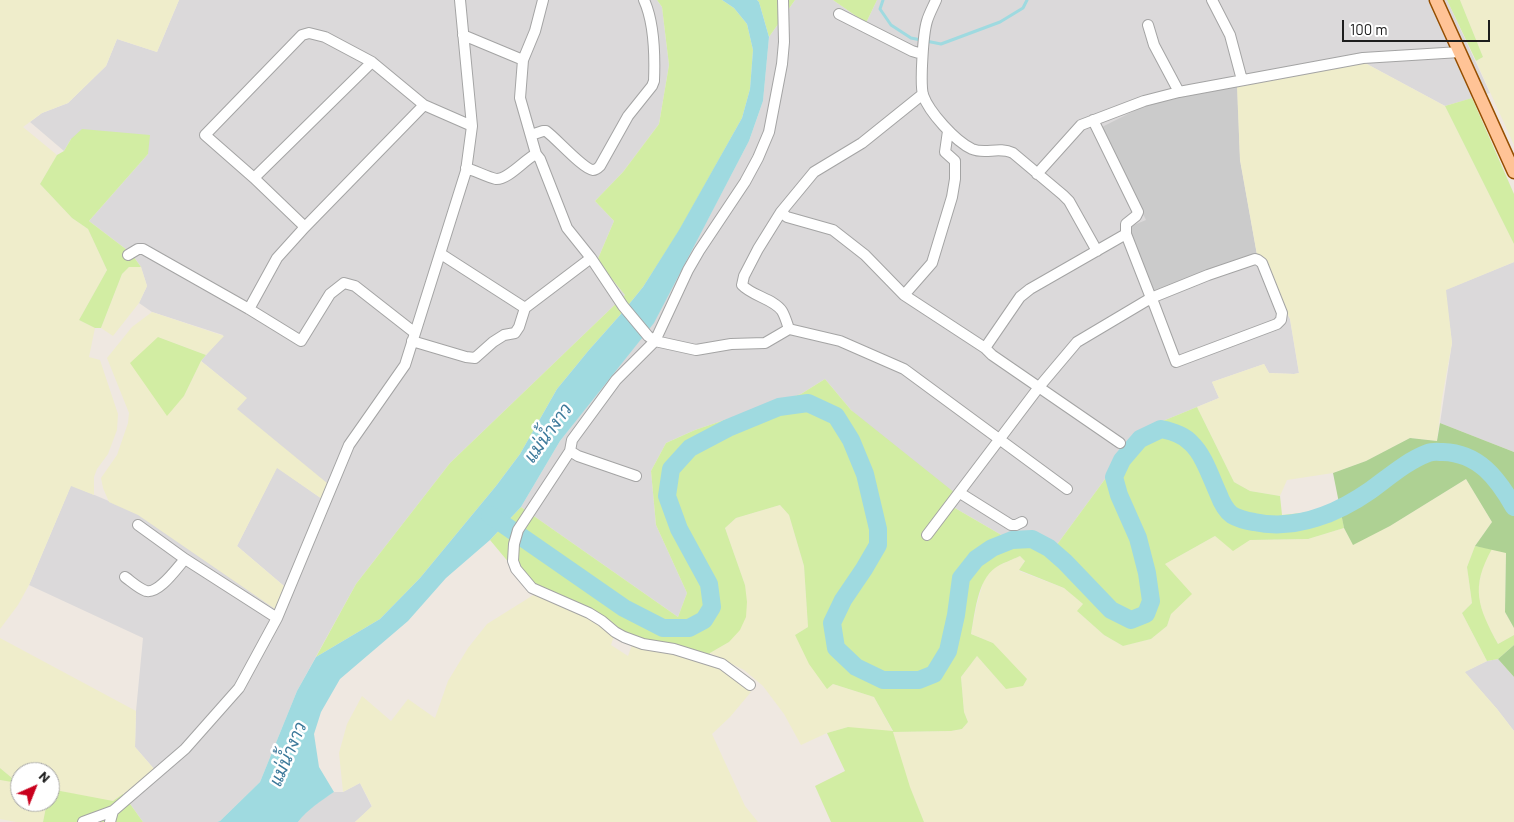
<!DOCTYPE html>
<html>
<head>
<meta charset="utf-8">
<style>
  body { margin:0 }
  #map { position:relative; width:1514px; height:822px; overflow:hidden; background:#efe8e1; font-family:Barlow,sans-serif }
  canvas { display:block }
  .north { position:absolute; left:10px; top:762px; width:50px; height:50px; box-sizing:border-box; background:#fff; border:1px solid #a5a5a5; border-radius:50%; rotate:44deg; font-size:14px; font-weight:700; line-height:20px; text-align:center; color:#1d1d1d }
  .north::after { content:''; display:block; margin:auto; width:18px; height:22px; background:#c9001d; clip-path:polygon(50% 0,100% 100%,50% 72%,0 100%) }
  .scale { position:absolute; left:1342px; top:20px; width:148px; height:22px; box-sizing:border-box; border:2px solid #1d1d1d; border-top:0; padding-left:6px; font-size:15px; line-height:18px; white-space:nowrap; color:#1d1d1d; -webkit-text-stroke:4px #fff; paint-order:stroke }
</style>
</head>
<body>
<div id="map">
<canvas width="1514" height="822"></canvas>
<div class="north">N</div>
<div class="scale">100 m</div>
</div>
<script>
const g = document.querySelector('canvas').getContext('2d');
g.lineJoin = 'round';
function fillPath(path, color) {
  g.fillStyle = color;
  g.fill(path, 'evenodd');
}
function trace(path, color, width, dash) {
  g.strokeStyle = color;
  g.lineWidth = width;
  g.lineCap = dash ? 'butt' : 'round';
  g.setLineDash(dash || []);
  g.stroke(path);
}
function drawText(font, color, halo, rows, align = 'center') {
  g.font = font + ' Barlow,Sarabun,sans-serif';
  g.lineWidth = 5;
  g.setLineDash([]);
  g.textBaseline = 'middle';
  g.strokeStyle = halo;
  g.fillStyle = color;
  for (const [text, x, y, turn = 0] of rows) {
    g.save();
    g.translate(x, y);
    g.rotate((+turn || 0) * Math.PI / 180);
    g.textAlign = isNaN(turn) ? turn : align;
    if (halo) g.strokeText(text, 0, 0);
    g.fillText(text, 0, 0);
    g.restore();
  }
}
const residential = new Path2D(`
  M179,0H657L662,7L669,65L659,124L623,172L595,201L614,221L597,261L625,295L450,463L356,584L297,691L260,782L220,821L217,822H143L123,794L155,770L135,747L136,711L143,638L29,585L71,485L137,513L284,586L237,546L277,467L322,499L236,409L246,398L201,361L223,335L152,312L139,303L147,286L141,267L131,253L89,221L148,154L71,139L64,151L30,122L42,113L68,103L106,66L117,39L157,52Z
  M795,0H833L866,23L877,0H1447L1490,93L1445,106L1365,63L1238,86L1240,160L1257,255L1290,319L1299,373L1294,374L1269,373L1264,364L1212,382L1219,398L1141,430L1056,546L1022,547L948,504L851,410L825,379L801,394L695,430L666,443L651,471L656,525L687,593L678,617L521,507L560,441L654,322L749,141L763,101L769,37Z
  M1514,262V452L1440,423L1452,343L1445,290Z
  M1498,659L1514,677V731L1497,709L1464,672L1487,661Z
  M360,783L372,807L355,822H298L304,814L317,803L334,792H343Z`);
const religious = new Path2D(`
  M1237,86L1240,160L1257,255L1154,292L1129,227L1146,220L1100,128L1140,108L1185,95Z`);
const farmland = new Path2D(`
  M0,0H179L157,52L117,39L106,66L68,103L42,113L23,127L57,155L40,184L72,218L88,229L107,270L79,320L95,328L89,357L100,360L118,414L117,430L108,454L97,469L94,477V495L71,486L29,585L18,605L0,629Z
  M1460,0H1514V145L1476,61L1483,57Z
  M1365,63L1445,106L1514,244V262L1446,290L1452,343L1442,398L1437,441L1410,438L1366,461L1333,473L1287,480L1280,496L1250,491L1234,482L1197,407L1219,398L1212,382L1264,364L1269,373L1294,374L1299,373L1290,319L1257,255L1240,160L1237,86Z
  M129,267H141L147,286L139,303L113,336L101,328L122,274Z
  M152,312L224,336L206,355L158,337L166,415L184,396L201,361L247,398L237,409L327,483L322,499L277,468L237,546L284,586L275,609L138,515L109,502L103,488L101,478L117,455L128,423L129,413L107,358L132,327Z
  M1466,479L1492,522L1475,546L1467,567L1472,603L1462,613L1487,661L1465,672L1497,709L1514,731V822H924L910,788L848,727L827,733L801,745L784,714L763,686L744,670L710,653L729,642L745,585L725,528L736,518L780,505L789,515L804,566L808,627L795,635L828,688L833,684L874,697L893,732L951,731L962,729L968,722L964,712L961,677L977,656L1006,689L993,643L971,634L976,608L984,579L995,567L1020,556L1025,560L1019,571L1064,588L1083,604L1078,612L1104,635L1123,646L1151,639L1167,626L1171,614L1165,564L1215,536L1233,550L1250,540L1308,539L1344,528L1353,544L1390,526Z
  M1492,549L1506,552L1505,612L1514,628V635L1498,644L1485,620L1478,597L1479,584L1483,565Z
  M535,594L591,617L614,636L611,645L628,656L632,645L670,652L723,669L751,692L730,717L712,734L745,806L758,822H355L372,806L360,783L343,792L339,753L347,724L362,696L391,721L408,699L435,718L448,681L468,648L487,624Z
  M0,638L136,711L135,747L155,770L113,802L50,789V772H20V802H47L43,822H16L0,819V780L17,782L0,768Z`);
const grass = new Path2D(`
  M657,0H722L734,8L747,24L753,50L750,89L742,118L679,231L643,287L621,314L589,350L557,389L520,454L496,486L420,578L380,619L316,657L356,584L450,463L625,295L597,261L614,221L595,201L623,172L659,124L669,65L662,7Z
  M757,0H795L769,37L759,2Z
  M833,0H877L866,23Z
  M1447,0H1460L1483,57L1476,61Z
  M1472,98L1514,194V244L1445,106Z
  M82,129L150,135L148,154L89,221L131,253L141,267H129L122,274L101,328H95L79,320L107,270L88,229L72,218L40,184L57,155L64,151L71,139Z
  M158,337L206,355L201,361L184,396L167,416L130,363Z
  M825,379L851,410L955,493L948,504L1022,547L1056,546L1141,430L1197,407L1234,482L1250,491L1280,496L1282,515L1311,512L1339,501L1344,528L1308,539L1250,540L1233,551L1215,536L1165,564L1192,594L1171,614L1167,626L1151,639L1123,646L1104,635L1077,611L1083,604L1064,588L1019,570L1025,561L1020,556C1012,560 1002,563 995,568C977,581 975,614 971,634L993,643L1027,679L1023,686L1006,689L977,656L961,677L964,712L968,722L962,729L951,731L893,732L910,787L924,822H831L815,786L845,771L827,733L848,727L893,731L874,697L833,684L827,689L809,664L795,635L808,627L804,566L789,515L780,505L736,518L725,528L745,585L747,602L746,617L740,630L729,642L710,653L705,663L670,652L535,594L490,540L521,507L678,617L687,593L656,525L651,471L666,443L695,430L801,394Z
  M1475,546L1492,549C1470,588 1478,607 1498,644L1514,635V645L1498,659L1487,661L1462,613L1472,603L1467,567Z
  M0,768L18,783L0,780Z
  M50,789L113,801L123,794L143,822H43L47,802H50Z`);
const forest = new Path2D(`
  M1440,423L1514,452V628L1505,612L1506,553L1475,546L1492,522L1466,479L1390,526L1353,545L1344,528L1333,473L1366,461L1410,438L1437,441Z
  M1514,645V677L1498,659Z`);
const water = new Path2D(`
  M722,0H757L759,2L769,37L763,101L749,141L654,323L560,441L521,507L490,540L446,578L408,621L340,679L321,712L314,734L319,767L334,792C321,801 308,809 298,822H217L220,821L260,782L297,691L316,657L380,619L420,578L496,486L520,454L557,389L589,350L621,314L643,287L679,230L742,118L750,89L753,50L747,24L734,8Z`);
const stream = new Path2D(`
  M883,0L880,9L891,25L911,38L941,44L1000,22L1023,8L1027,0`);
const river = new Path2D(`
  M490,515L624,608L663,628H689L704,620L712,607L709,584L679,529L667,496L671,469L690,448L728,428L779,407L808,403L836,416L851,440L865,474L878,529V545L864,569L843,600L832,623L836,648L856,667L883,680H919L934,674L948,651L956,615L961,578L976,559L992,548L1012,540L1032,539L1049,548L1065,562L1111,610L1131,620L1146,614L1151,601L1147,573L1138,538L1119,495L1114,477L1122,460L1140,439L1161,429C1171,431 1184,435 1191,443C1204,455 1211,478 1218,493C1221,501 1225,510 1232,515C1237,518 1248,521 1254,522C1296,531 1338,513 1371,490C1390,476 1407,461 1428,453C1433,451 1439,452 1443,452C1479,453 1498,479 1514,507`);
const minor = new Path2D(`
  M543,0L535,31L523,60L520,98L536,154L540,159L567,228L591,258L623,306L648,336L655,341L696,350L731,344L765,343L789,329L840,341L904,369L1067,489
  M936,0C933,7 929,14 927,21C923,34 920,83 923,95C929,112 955,141 972,149C986,155 998,146 1013,153L1063,195L1069,201L1097,251
  M1212,0L1230,35L1242,80
  M839,14L912,51L922,54
  M1148,25L1154,45L1179,92
  M463,35L523,60
  M531,135L543,131H546C556,138 583,169 593,170C596,170 598,168 600,166L628,116L652,86L654,81C655,56 654,22 644,0
  M466,168C476,171 487,177 496,179C508,180 525,159 536,154
  M1037,174L1081,125L1144,101L1179,92L1363,58L1460,52
  M254,178L372,62
  M781,212L787,217L833,230L865,255L904,295L985,348L992,355L1120,443
  M305,227L254,178L205,135L302,35L309,33L325,37L372,62L424,105L472,126
  M128,255L138,249H143L249,309L301,341L330,294L344,283L355,286L415,333
  M904,295L932,263L952,197L955,179V161L945,152L948,131
  M525,308L591,258
  M249,309L277,258L305,227L424,105
  M789,329C787,323 785,316 782,311C774,299 752,296 742,285L744,276L758,249L781,212L814,172L862,143L923,94
  M412,341L466,357L475,358L493,342L504,335L515,333L519,327L525,308L441,254
  M985,348L1020,297L1030,289L1126,234
  M570,451L578,456L636,476
  M960,493L1011,525H1016L1022,522
  M138,525L185,559L277,618
  M927,535L1039,387L1077,342L1151,298L1208,275L1255,259L1258,260L1262,263L1282,313L1281,320L1277,324L1176,362L1154,304L1151,298L1126,234V224L1136,216L1138,212L1093,120
  M125,577C132,582 138,588 146,591C159,594 176,569 185,559
  M750,685L722,664L674,649L643,644L624,637L615,632L602,621L589,613L532,588L516,569L513,561L514,544L518,530L570,451L572,440L616,380L655,341L688,270L699,251L745,182L758,158L769,132L782,64L784,42L783,0
  M83,822L113,811
  M110,822L113,811L185,749L239,688L277,618L349,445L405,365L466,171L472,126L460,0`);
const major = new Path2D(`
  M1436,0L1514,172`);
const waterNames = [
  ["แม่น้ำงาว",548,433,-54],
  ["แม่น้ำงาว",288,754,-67]
];
fillPath(residential, '#dbd9da');
fillPath(religious, '#cbcbcb');
fillPath(farmland, '#efedcb');
fillPath(grass, '#d2eda3');
fillPath(forest, '#aed193');
fillPath(water, '#9fdae0');
trace(stream, '#9fdae0', 3);
trace(river, '#9fdae0', 18);
trace(minor, '#a4a4a4', 12);
trace(major, '#954e00', 15);
trace(minor, '#fff', 10);
trace(major, '#ffc396', 12);
drawText('italic 18px', '#3c799a', '#fff', waterNames);
</script>
</body>
</html>
